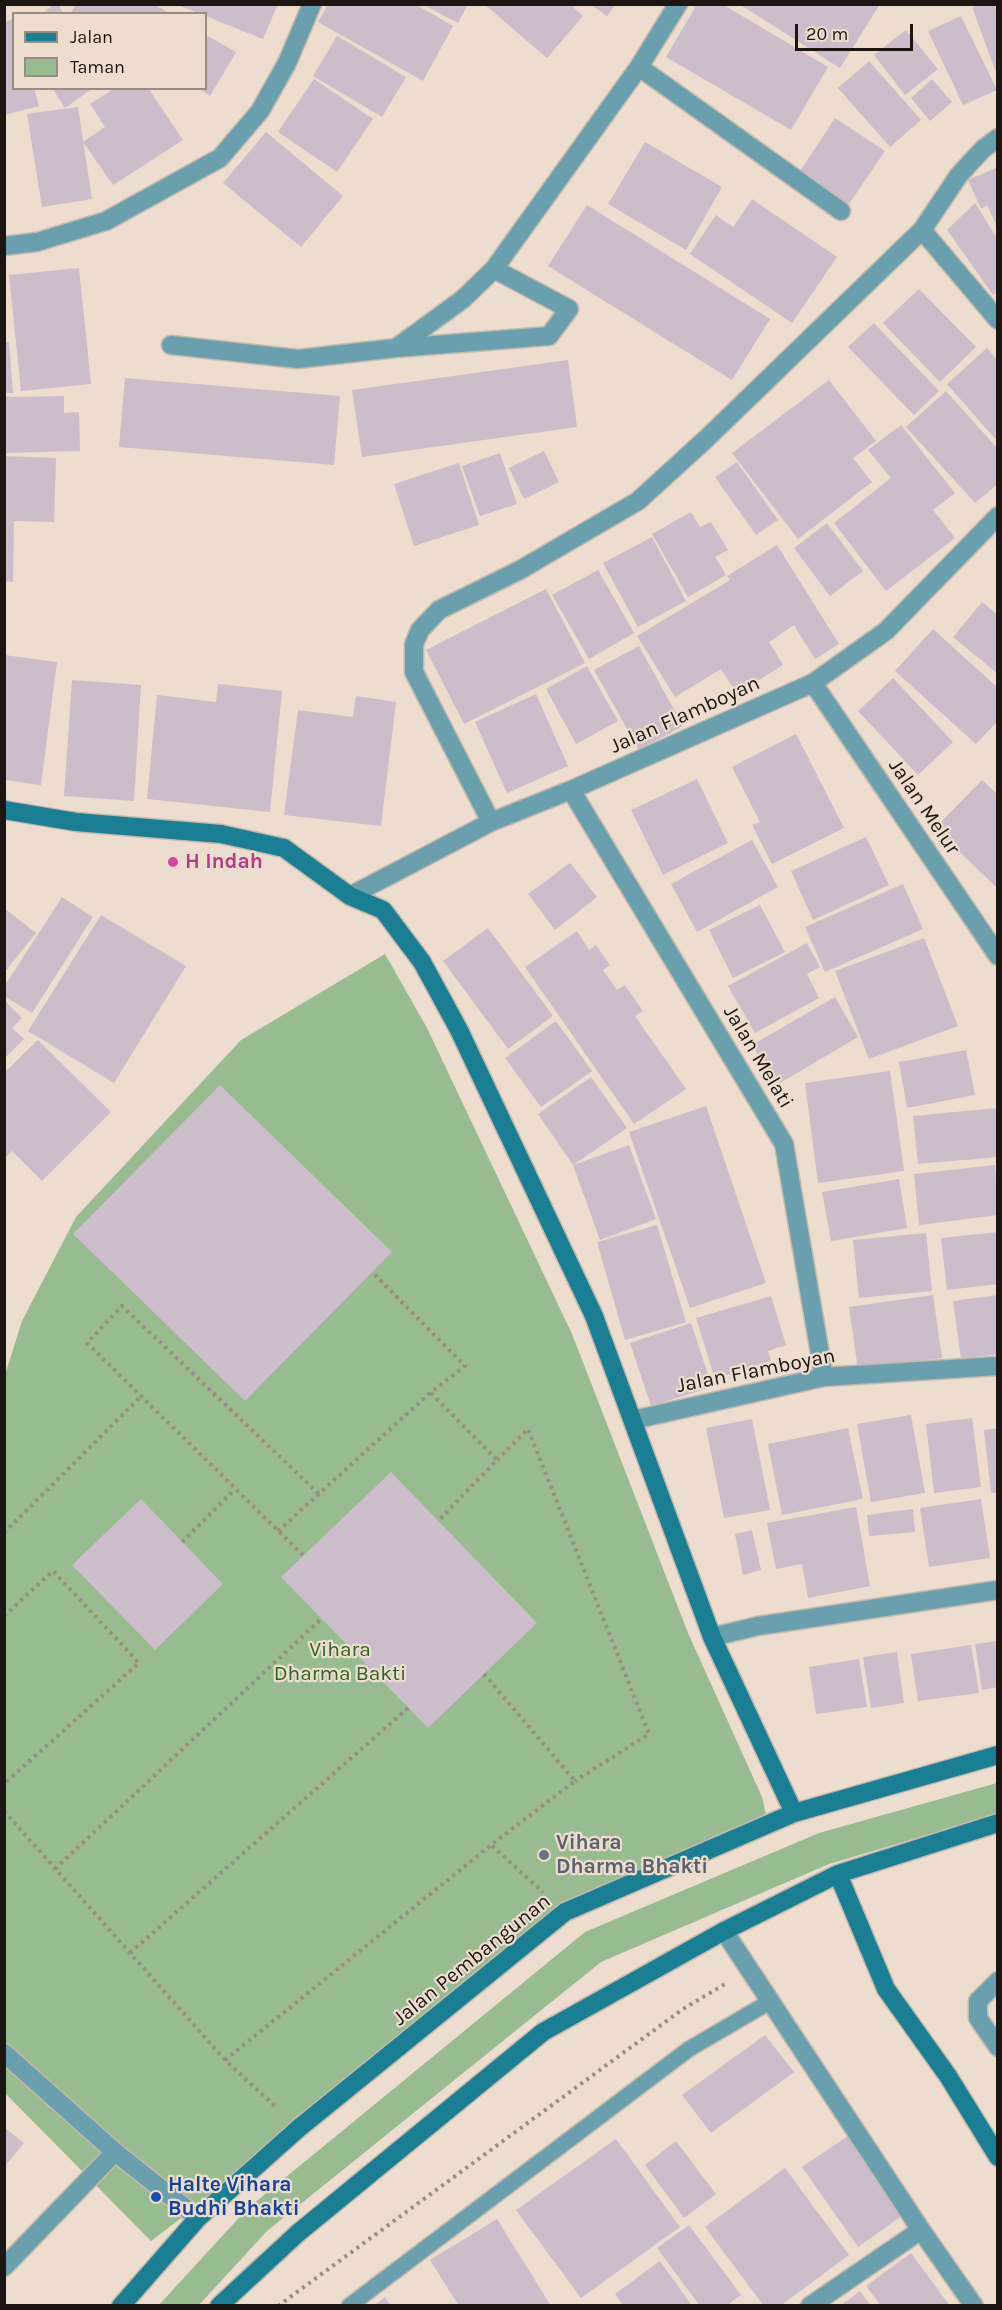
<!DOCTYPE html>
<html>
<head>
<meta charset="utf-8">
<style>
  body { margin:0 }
  #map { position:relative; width:1002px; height:2310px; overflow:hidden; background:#ecddcf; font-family:Karla,sans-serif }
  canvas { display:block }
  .frame { position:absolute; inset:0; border:6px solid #1b1611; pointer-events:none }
  .legend { position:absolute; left:12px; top:12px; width:195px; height:78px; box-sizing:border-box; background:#ecddcf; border:2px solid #988d83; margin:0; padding:8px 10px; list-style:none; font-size:18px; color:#1b1611 }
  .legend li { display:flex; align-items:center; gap:12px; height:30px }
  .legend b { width:30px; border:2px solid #988d83 }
  .scale { position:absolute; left:795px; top:24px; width:118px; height:27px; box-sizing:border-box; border:3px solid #1b1611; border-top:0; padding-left:8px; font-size:18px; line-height:21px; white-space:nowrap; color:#1b1611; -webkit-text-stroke:4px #ecddcf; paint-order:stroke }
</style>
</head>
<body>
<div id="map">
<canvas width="1002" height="2310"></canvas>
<div class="frame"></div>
<ul class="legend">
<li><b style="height:8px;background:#1b7f94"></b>Jalan</li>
<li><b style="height:16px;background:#98bb90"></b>Taman</li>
</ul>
<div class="scale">20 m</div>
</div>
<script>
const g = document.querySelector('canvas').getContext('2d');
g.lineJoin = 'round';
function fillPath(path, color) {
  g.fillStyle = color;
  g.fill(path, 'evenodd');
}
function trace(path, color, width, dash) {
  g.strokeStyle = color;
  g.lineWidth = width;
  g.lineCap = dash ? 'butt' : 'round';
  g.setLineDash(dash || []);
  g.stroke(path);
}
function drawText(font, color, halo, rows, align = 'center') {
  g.font = font + ' Karla,sans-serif';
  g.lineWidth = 4.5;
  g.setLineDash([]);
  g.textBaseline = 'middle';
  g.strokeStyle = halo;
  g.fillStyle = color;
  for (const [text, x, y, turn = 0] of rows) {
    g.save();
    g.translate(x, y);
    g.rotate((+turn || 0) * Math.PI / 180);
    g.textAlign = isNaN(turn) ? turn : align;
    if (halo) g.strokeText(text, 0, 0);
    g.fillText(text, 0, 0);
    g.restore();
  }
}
const green = new Path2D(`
  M385,954L427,1028L572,1334L688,1633L762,1797L767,1819L565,1912L299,2128L151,2241L5,2093L4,1378L22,1321L76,1217L241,1040Z
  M997,1783V1814L829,1864L601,1962L267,2231L199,2305L158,2306L247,2209L585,1932L819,1833Z`);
const building = new Path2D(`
  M55,4H58L64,14H41Z
  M76,4H154L170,14H70Z
  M278,4L263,39L178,5V4Z
  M328,4H415L453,26L423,81L318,22Z
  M422,4H468L458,23Z
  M484,4H570L583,16L547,58Z
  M590,4H616L607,16Z
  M697,4H722L828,67L791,130L666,57Z
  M739,4H880L840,68Z
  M979,4H998V78L972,7Z
  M961,16L997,90L963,105L928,31Z
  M14,19V88H34L39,106L4,115V22Z
  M906,30L938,69L905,95L874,55Z
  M206,35L236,52L210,96L198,88H206Z
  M337,36L406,77L382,117L313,76Z
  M869,61L921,120L890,147L838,88Z
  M314,79L373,119L337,172L278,132Z
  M932,79L952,102L930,121L911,98Z
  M52,88H93L65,108Z
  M115,88H148L183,140L113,185L83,142L105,127L90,104Z
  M78,107L92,199L42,207L27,114Z
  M835,118L885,151L849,204L800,171Z
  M266,132L343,196L301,247L223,183Z
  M645,142L722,187L686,250L608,204Z
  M998,167V229L987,205L981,209L968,180Z
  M752,199L837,257L792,323L690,254L716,215L733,227Z
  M975,203L998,240V292L993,295L947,230Z
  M587,205L770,319L732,380L548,266Z
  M79,268L91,384L21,391L9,275Z
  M919,289L976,347L940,382L883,323Z
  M874,323L939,391L914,415L848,347Z
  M4,342H9L13,393H4Z
  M987,348L998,361V442L947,384Z
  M568,360L577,427L362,457L352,390Z
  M125,378L340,396L334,465L119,447Z
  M829,380L876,441L853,458L872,482L798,539L732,453Z
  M946,391L998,449V484L975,503L906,427Z
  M64,396V413L79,412L80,451L4,453V397Z
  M901,425L955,493L933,510L955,538L886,591L834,523L891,478L868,450Z
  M544,451L559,482L524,499L509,468Z
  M500,453L517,504L480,516L462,466Z
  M4,456L56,458L54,522L14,521L13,582L4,581Z
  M737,462L778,520L756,535L715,477Z
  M459,463L479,525L414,546L394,484Z
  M691,512L700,527L711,522L728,550L715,557L726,575L688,597L652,534Z
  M827,523L863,571L830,596L794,548Z
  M652,537L686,601L638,627L603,563Z
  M777,545L839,644L815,659L794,625L769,642L783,665L737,694L721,669L675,697L637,636L730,580L727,576Z
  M598,570L634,633L589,659L552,595Z
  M546,589L585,663L464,724L426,650Z
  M982,602L998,615V674L953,637Z
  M933,629L998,688V721L976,744L895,671Z
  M639,646L683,726L639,750L594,670Z
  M4,655L57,662L41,785L4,780Z
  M587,666L618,721L576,744L546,689Z
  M893,678L953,742L918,775L858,711Z
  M72,680L141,685L134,801L64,796Z
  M218,684L282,691L270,812L147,799L157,695L216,702Z
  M536,694L568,766L507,793L475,722Z
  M356,696L396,702L381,826L284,815L298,710L353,717Z
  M796,734L844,828L772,864L752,825L760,822L732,767Z
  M697,779L728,843L663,875L631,810Z
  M982,780L998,795V889L935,828Z
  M866,837L889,885L813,920L791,871Z
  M752,840L778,887L697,932L671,884Z
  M570,863L597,897L555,930L528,894Z
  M903,884L923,929L825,972L805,927Z
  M62,897L93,917L32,1013L4,996V987Z
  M760,905L785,952L733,978L709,930Z
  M4,908L36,933L4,973Z
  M101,915L186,966L114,1083L28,1031Z
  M488,928L553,1016L508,1049L443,961Z
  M577,931L589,950L596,945L610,965L603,970L617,990L625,985L643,1011L635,1016L686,1089L634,1124L525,967Z
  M924,938L958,1026L869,1059L835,971Z
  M807,943L820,967L807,974L819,998L755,1033L728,986Z
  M835,997L858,1037L775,1086L752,1045Z
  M4,1000L22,1018L12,1028L24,1039L7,1056L4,1054Z
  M556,1021L592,1071L541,1107L505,1058Z
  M38,1040L111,1112L42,1181L12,1151L4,1159V1073Z
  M966,1050L975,1095L907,1108L899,1062Z
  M890,1071L904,1171L818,1183L805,1083Z
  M591,1077L627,1128L573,1165L538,1114Z
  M220,1085L392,1252L245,1401L73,1234Z
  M706,1106L766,1283L690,1308L629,1132Z
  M998,1108V1157L918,1164L913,1116Z
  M629,1145L656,1219L600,1240L573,1165Z
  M995,1165L998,1215L919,1225L914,1174Z
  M899,1179L907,1228L831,1241L822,1192Z
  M657,1225L686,1322L625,1340L597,1242Z
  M998,1232V1284L947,1290L941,1238Z
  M926,1233L932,1291L859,1298L853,1240Z
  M933,1295L942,1358L858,1370L849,1307Z
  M998,1295V1354L961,1359L953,1301Z
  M771,1296L786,1345L768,1351L771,1361L715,1379L696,1318Z
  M691,1323L712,1387L651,1406L630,1343Z
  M911,1415L925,1493L871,1502L857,1424Z
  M972,1418L981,1487L934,1493L926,1424Z
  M752,1419L770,1510L724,1518L706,1428Z
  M848,1428L863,1499L782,1515L768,1444Z
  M998,1428V1493H991L984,1430Z
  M391,1472L537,1623L428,1728L281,1577Z
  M141,1499L223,1584L155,1650L72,1565Z
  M981,1499L990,1558L929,1567L920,1508Z
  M856,1507L870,1586L808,1598L802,1564L776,1569L767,1523Z
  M913,1509L915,1532L869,1536L867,1515Z
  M752,1530L761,1570L743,1575L735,1534Z
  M998,1641V1687L982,1690L975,1644Z
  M971,1645L979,1693L918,1701L911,1654Z
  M897,1652L904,1703L871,1708L863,1657Z
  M859,1659L867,1707L816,1714L809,1667Z
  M765,2035L794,2072L711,2133L682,2095Z
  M4,2127L24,2143L4,2167Z
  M848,2136L903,2215L858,2247L802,2167Z
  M616,2139L680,2227L581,2298L516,2210Z
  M676,2141L716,2194L684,2218L645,2165Z
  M785,2168L849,2255L780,2306H764L705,2227Z
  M497,2219L551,2306H459L430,2260Z
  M689,2225L741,2295L726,2306H700L657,2248Z
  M911,2253L950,2306H881L866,2286Z
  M660,2261L692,2306H624L615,2294Z
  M860,2291L871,2306H840Z
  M385,2297L391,2306H373Z`);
const path = new Path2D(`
  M431,1393L497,1460L438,1521
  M497,1460L528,1429L649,1734L575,1781
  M278,1531L430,1393L465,1366L372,1272
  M4,1533L141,1396
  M182,1542L235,1489
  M303,1555L87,1343L122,1306L319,1494
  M4,1616L53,1571L139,1663L4,1784
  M484,1674L575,1781L491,1845L543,1892
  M4,1811L225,2060L278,2109
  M55,1869L321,1619
  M130,1953L408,1708
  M225,2060L491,1845
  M278,2306L683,2009L725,1984`);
const lane = new Path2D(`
  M349,2306L689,2049L771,2001`);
const street = new Path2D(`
  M639,67L841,211
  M922,230L998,320
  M4,246L37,242L106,221L220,158L260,111L287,63L312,4
  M171,345L298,359L396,348L463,299L494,269L639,67L678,4
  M396,348L549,336L569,309L494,269
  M813,683L998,956
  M571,790L784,1144L824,1377
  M491,822L414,672V644L420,630L439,610L520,570L638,501L706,439L922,230L959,175L983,149L998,138
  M350,896L491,822L571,790L813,683L886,631L998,516
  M633,1420L824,1377L998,1366
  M712,1637L758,1626L998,1590
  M724,1931L921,2230L974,2306
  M998,1981L978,2001V2018L998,2047
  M4,2053L115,2152L198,2218
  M4,2267L115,2152
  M810,2306L921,2230`);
const secondary = new Path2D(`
  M4,810L76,822L221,834L284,848L350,896L383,910L422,962L459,1030L594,1316L712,1637L794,1813
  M838,1874L886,1989L948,2076L998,2157
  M121,2306L198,2218L299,2128L565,1912L794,1813L998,1755
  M219,2306L298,2233L543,2032L724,1931L838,1874L998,1823`);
const markers = [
  [173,862,6,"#d1479c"],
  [544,1855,6,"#6b7280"],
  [156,2197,6,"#1a4fb4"]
];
const streetNames = [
  ["Jalan Flamboyan",685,715,-24],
  ["Jalan Melur",924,807,56],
  ["Jalan Melati",758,1057,59],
  ["Jalan Flamboyan",756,1371,-11],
  ["Jalan Pembangunan",472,1960,-39]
];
const hotelNames = [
  ["H Indah",185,862]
];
const parkNames = [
  ["Vihara",340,1650],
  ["Dharma Bakti",340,1674]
];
const worshipNames = [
  ["Vihara",556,1843],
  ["Dharma Bhakti",556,1867]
];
const transitNames = [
  ["Halte Vihara",168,2185],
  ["Budhi Bhakti",168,2209]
];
fillPath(green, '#98bb90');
fillPath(building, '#cbbdca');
trace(lane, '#c6b9ad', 18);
trace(street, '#c6b9ad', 21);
trace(secondary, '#c6b9ad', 21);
trace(path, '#988d82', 4, [3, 4.5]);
trace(lane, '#6aa0ad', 15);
trace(street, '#6aa0ad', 18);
trace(secondary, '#1b7f94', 18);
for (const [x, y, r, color] of markers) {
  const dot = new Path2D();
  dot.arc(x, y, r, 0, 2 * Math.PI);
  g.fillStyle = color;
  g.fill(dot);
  trace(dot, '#ecddcf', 2);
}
drawText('21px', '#1b1611', '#ecddcf', streetNames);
drawText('bold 21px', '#b23c85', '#ecddcf', hotelNames, 'left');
drawText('21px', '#316126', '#ecddcf', parkNames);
drawText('bold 21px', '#5b616d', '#ecddcf', worshipNames, 'left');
drawText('bold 21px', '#164399', '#ecddcf', transitNames, 'left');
</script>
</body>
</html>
